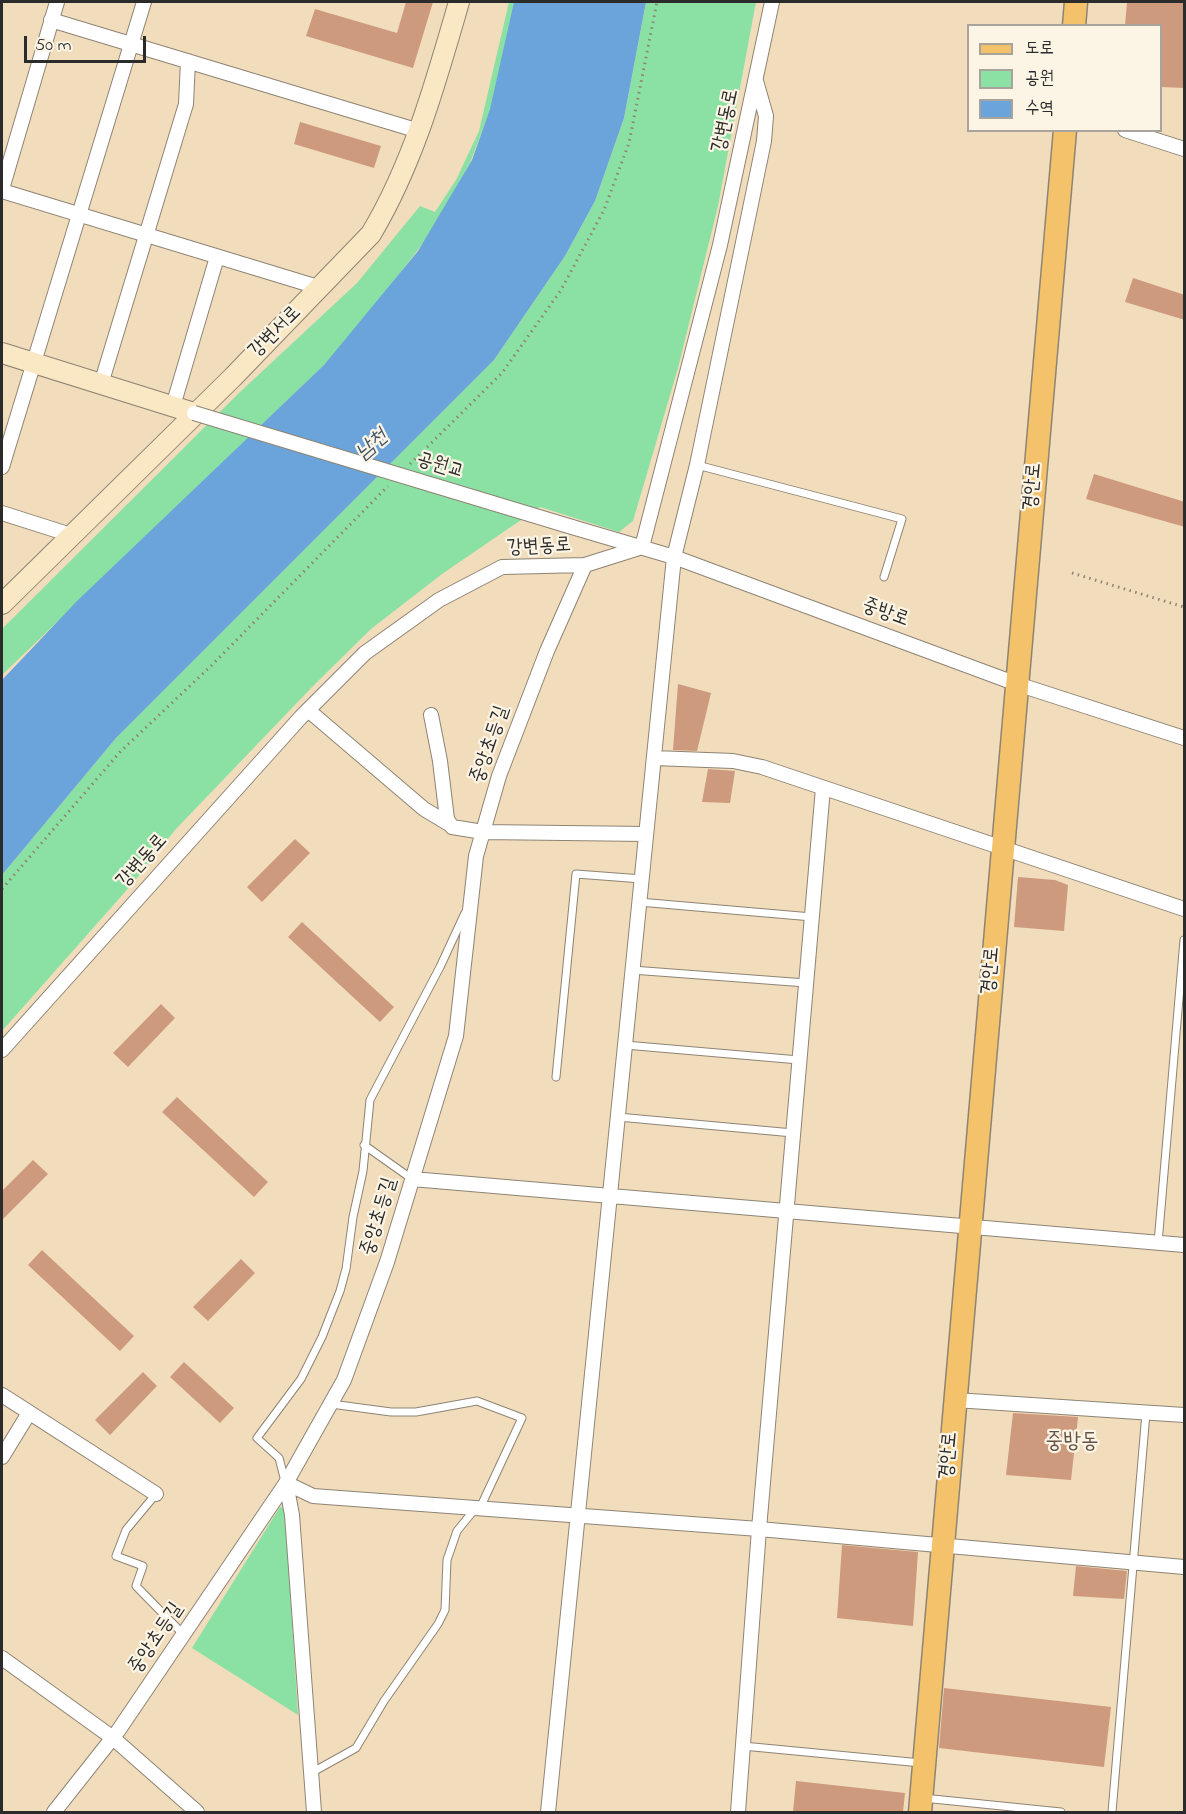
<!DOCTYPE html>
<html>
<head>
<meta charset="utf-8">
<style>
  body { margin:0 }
  #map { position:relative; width:1186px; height:1814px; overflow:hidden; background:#f1dcbc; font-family:"Indie Flower","Poor Story",sans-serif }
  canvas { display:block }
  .frame { position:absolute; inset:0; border:3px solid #2b2b2b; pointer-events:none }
  .legend { position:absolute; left:967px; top:24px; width:195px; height:108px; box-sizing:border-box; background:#fcf5e5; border:2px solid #a8a49b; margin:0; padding:8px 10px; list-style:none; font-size:18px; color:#2b2b2b }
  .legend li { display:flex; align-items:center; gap:12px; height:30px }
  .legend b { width:30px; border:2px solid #a8a49b }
  .scale { position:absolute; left:24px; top:36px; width:122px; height:27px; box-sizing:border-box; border:3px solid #2b2b2b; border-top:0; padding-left:8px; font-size:18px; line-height:21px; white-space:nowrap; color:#2b2b2b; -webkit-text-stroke:4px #fcf5e5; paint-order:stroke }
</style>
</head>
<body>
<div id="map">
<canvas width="1186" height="1814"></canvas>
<div class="frame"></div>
<ul class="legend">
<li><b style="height:8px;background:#f3c26a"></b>도로</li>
<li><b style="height:16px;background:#8be1a4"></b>공원</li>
<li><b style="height:16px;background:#6ba4db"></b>수역</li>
</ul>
<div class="scale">50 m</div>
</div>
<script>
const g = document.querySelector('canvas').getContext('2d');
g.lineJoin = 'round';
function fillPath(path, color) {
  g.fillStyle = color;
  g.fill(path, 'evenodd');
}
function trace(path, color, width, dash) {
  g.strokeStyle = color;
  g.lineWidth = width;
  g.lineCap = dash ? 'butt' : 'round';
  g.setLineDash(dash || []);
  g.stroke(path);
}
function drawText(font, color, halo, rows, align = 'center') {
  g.font = font + ' "Indie Flower","Poor Story",sans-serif';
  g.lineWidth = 4.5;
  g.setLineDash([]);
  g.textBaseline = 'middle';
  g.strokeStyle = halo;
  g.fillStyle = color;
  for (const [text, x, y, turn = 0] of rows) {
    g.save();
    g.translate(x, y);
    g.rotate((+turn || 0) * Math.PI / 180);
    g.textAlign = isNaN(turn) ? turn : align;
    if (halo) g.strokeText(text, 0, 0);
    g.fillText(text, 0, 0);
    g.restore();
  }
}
const green = new Path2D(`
  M509,2H516L493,102L479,139L470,163L427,238L342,348L2,675V629L239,393L357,283L420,206L435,212L456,180L479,131Z
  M646,2H756L718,206L678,368L633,521L619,532L540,507L442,574L371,629L314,685L175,830L132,884L2,1031V875L116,738L494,360L565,256L595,201L624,118Z
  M280,1507L285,1508L298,1715L192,1648Z`);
const water = new Path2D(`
  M514,2H646L624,118L595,201L565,256L494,360L116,738L2,875V680L77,601L324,365L418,251L472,160L490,109Z`);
const building = new Path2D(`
  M406,2H433L413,68L306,36L315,9L397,33Z
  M1127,2H1185V88L1161,87V26H1125Z
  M300,122L381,146L374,168L294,144Z
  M1133,278L1185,295V320L1125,302Z
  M1094,474L1185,502V527L1086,499Z
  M678,684L711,693L697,751L673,750Z
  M708,769L735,771L730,803L702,802Z
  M295,839L310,853L262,902L247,887Z
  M1018,877L1055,880L1068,885L1064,931L1014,927Z
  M302,922L394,1007L380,1022L288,937Z
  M161,1004L175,1018L128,1067L113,1053Z
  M177,1097L268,1182L254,1197L162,1112Z
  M33,1160L48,1174L2,1220V1191Z
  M42,1250L134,1336L120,1351L28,1265Z
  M241,1259L255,1273L208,1321L193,1307Z
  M184,1362L234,1408L220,1423L170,1377Z
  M143,1372L157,1386L110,1435L95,1420Z
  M1013,1413L1078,1417L1071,1480L1006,1475Z
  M842,1545L918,1552L913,1626L837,1618Z
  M1076,1566L1127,1571L1124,1599L1073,1596Z
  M944,1688L1111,1707L1104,1767L939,1748Z
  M796,1781L905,1793L903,1812H793Z`);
const path = new Path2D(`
  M410,464L502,373L561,290L604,210L629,143L657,2
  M1072,573L1184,607
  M2,889L120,752L212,665L388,486`);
const lane = new Path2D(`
  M697,465L902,519L884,577
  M639,902L812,917
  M632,970L806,983
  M625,1045L799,1060
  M556,1077L576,874L642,879
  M618,1117L793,1133
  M364,1145L412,1179
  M1158,1243L1184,940
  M331,1404L391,1412H416L477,1401L522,1418L480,1508
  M285,1481L279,1458L257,1438L301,1379L322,1337L340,1291L346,1269L353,1217L363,1171L370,1100L440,967L465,913
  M156,1494L126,1530L116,1556L143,1566L136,1586L183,1634
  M743,1746L921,1763
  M311,1773L356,1748L384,1701L438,1624L445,1610L447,1560L457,1531L475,1509
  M923,1798L1061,1812
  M1112,1812L1146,1413`);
const street = new Path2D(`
  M51,20L419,131
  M1125,130L1184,149
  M2,189L57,2
  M2,191L321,288
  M101,384L186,104L188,61
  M173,406L217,257
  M2,467L144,2
  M2,513L71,535
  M572,527L674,557L1017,684L1184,738
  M308,710L424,809L449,824
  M431,715L440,761L447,819L452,827L483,832L646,834
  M654,758L733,761L762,767L1184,909
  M2,1050L301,717L365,653L439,600L502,567L585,565L642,547L720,245L772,2
  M412,1179L1184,1245
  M2,1395L156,1494
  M955,1400L1184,1415
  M2,1457L29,1413
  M286,1483L313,1496L759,1529L1184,1567
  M286,1483L292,1515L314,1812
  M2,1658L113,1738L197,1812
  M54,1812L118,1731L286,1483L344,1380L387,1262L456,1036L476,856L499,776L547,651L585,565
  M548,1812L674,557L697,465L764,141L766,116L756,81
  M738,1812L759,1529L823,788`);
const secondary = new Path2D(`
  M2,353L194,413
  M2,604L233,377L371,234C414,162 436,81 459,2`);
const primary = new Path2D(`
  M1074,26L1076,2
  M920,1812L1065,130`);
const streetBridge = new Path2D(`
  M194,413L572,527`);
const streetNames = [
  ["강변동로",727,121,-78],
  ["강변서로",276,333,-45],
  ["공원교",440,467,17],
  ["경안로",1034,487,-85],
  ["강변동로",539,548,-3],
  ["중방로",885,614,20],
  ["중앙초등길",491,745,-71],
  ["강변동로",143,862,-48],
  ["경안로",992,971,-85],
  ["중앙초등길",380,1217,-73],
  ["경안로",950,1456,-85],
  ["중앙초등길",157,1639,-56]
];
const waterNames = [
  ["남천",373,446,-41]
];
const quarterNames = [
  ["중방동",1072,1443]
];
fillPath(green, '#8be1a4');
fillPath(water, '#6ba4db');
fillPath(building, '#ce9a7d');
trace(lane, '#8e8474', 9);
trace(street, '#8e8474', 16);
trace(secondary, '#8e8474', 22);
trace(primary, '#8e8474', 25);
trace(path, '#8e8474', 3, [1.5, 4.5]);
trace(lane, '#fff', 7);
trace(street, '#fff', 14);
trace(secondary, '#fae7c3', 20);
trace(primary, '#f3c26a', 22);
trace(streetBridge, '#8e8474', 16, []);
trace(streetBridge, '#fff', 14);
drawText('20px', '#2b2b2b', '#fcf5e5', streetNames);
drawText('italic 21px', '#415569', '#fcf5e5', waterNames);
drawText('22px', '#645248', '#fcf5e5', quarterNames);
</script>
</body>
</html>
